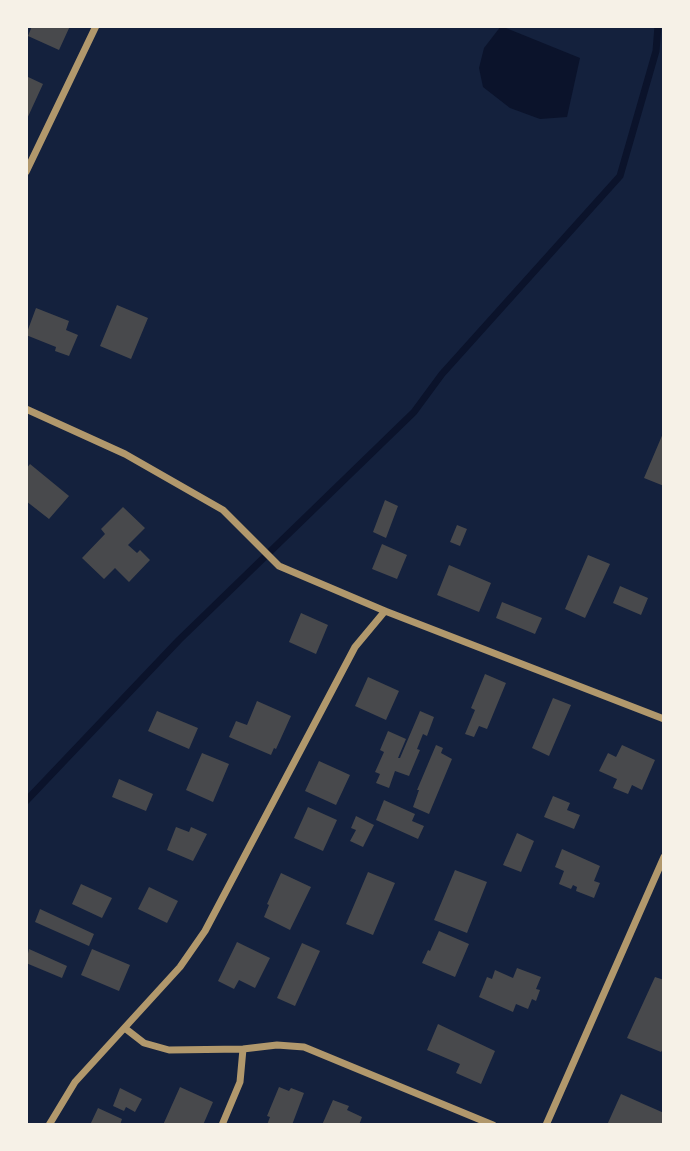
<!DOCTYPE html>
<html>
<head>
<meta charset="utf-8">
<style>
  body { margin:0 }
  #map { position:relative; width:690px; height:1151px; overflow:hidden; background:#14213d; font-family:"Open Sans",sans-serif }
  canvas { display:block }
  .frame { position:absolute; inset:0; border:28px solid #f6f1e7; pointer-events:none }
</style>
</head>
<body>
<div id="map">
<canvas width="690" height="1151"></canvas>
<div class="frame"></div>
</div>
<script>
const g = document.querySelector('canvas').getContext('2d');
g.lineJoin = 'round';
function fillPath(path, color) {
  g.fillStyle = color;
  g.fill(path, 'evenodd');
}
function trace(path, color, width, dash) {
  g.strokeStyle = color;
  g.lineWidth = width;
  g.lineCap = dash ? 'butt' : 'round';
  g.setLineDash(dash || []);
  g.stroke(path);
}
const water = new Path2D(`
  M501,26L580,58L567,117L540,119L510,108L483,87L479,68L484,48Z`);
const stream = new Path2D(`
  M26,801L179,640L414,412L442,374L620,176L656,51L658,26`);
const building = new Path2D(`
  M32,26H70L59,50L28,36Z
  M26,76L43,84L26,121Z
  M117,305L148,318L131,359L100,346Z
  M36,308L69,321L66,330L78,335L69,356L55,351L56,347L26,335Z
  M664,431V486L644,478Z
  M30,464L69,496L49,519L26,501V469Z
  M385,500L398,506L386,538L373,532Z
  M123,507L145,528L128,545L137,553L140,550L150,560L129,582L115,568L104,579L82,558L105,534L101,529Z
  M457,525L467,529L460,546L450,542Z
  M382,544L407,555L397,579L372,569Z
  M588,555L610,564L585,618L565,609Z
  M449,565L491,583L479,612L437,595Z
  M620,586L648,598L641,615L613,603Z
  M502,602L542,618L535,634L496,618Z
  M301,613L328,625L316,654L289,642Z
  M485,674L506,683L487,729L479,726L474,737L465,734L475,710L471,708Z
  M368,677L399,691L386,720L355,706Z
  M553,698L571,705L549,756L532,748Z
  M257,701L291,716L276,749L274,748L271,755L229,737L236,721L247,725Z
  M157,711L198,728L189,749L148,731Z
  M420,711L434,717L427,736L423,734L417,749L420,750L409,776L395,771L389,788L376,783L380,774L375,772L384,752L380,750L388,731L406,739L398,758H400Z
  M436,745L443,748L441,753L452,759L429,814L413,807L419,790H417Z
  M622,745L655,760L642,790L632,785L628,794L613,788L617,779L599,771L608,753L616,757Z
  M202,753L229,764L213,802L186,790Z
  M319,761L350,775L336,805L305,791Z
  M119,779L153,794L146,811L112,797Z
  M553,796L570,803L567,810L580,815L574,829L544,817Z
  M384,800L415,814L412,821L424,826L418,839L376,820Z
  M308,807L337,820L323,851L294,838Z
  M356,816L374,825L363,847L350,841L356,830L351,828Z
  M176,827L189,832L191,827L207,834L193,861L167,850Z
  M517,833L534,841L521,872L503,865Z
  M562,849L600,866L594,881L600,883L594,898L576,891L577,887L573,885L571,889L559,884L564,871L555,867Z
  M455,870L487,882L467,933L434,920Z
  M368,872L395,883L373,935L346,924Z
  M281,873L311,887L290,930L264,917L269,905L267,904Z
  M81,884L112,898L102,918L72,904Z
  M149,887L178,901L167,923L138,909Z
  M40,909L94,934L89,946L35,922Z
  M439,931L469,944L455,977L422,963L428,950L430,951Z
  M237,942L270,958L255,988L239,980L234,989L218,981Z
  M302,943L320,951L295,1006L277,998Z
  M29,949L67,966L62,978L26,963Z
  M92,949L130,965L119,991L81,975Z
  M517,968L541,977L536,989L540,990L536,1001L532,999L528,1009L516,1004L513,1012L479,997L487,977L492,979L495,970L513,978Z
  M655,977L664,980V1047L661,1052L627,1038Z
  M438,1024L495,1051L481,1084L456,1073L460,1064L427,1050Z
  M180,1087L213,1102L203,1125H163Z
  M279,1087L289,1091L291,1088L304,1093L292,1125H267L270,1117L267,1116Z
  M120,1088L142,1099L135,1112L126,1107L124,1111L113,1106Z
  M621,1094L664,1113V1125H607Z
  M333,1100L349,1106L347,1110L362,1117L359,1125H322Z
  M98,1108L122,1119L120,1125H90Z`);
const minor = new Path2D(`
  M26,172L96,26
  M26,409L125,454L223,510L279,566L385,611L664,719
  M126,1029L144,1043L169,1050L243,1049L277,1045L304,1047L493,1125
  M49,1125L75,1082L180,967L205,931L355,647L385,611
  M222,1125L240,1082L243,1049
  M546,1125L664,857`);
fillPath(water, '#0b132b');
trace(stream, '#0b132b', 7);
fillPath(building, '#48494c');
trace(minor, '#b1986c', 7);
</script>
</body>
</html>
